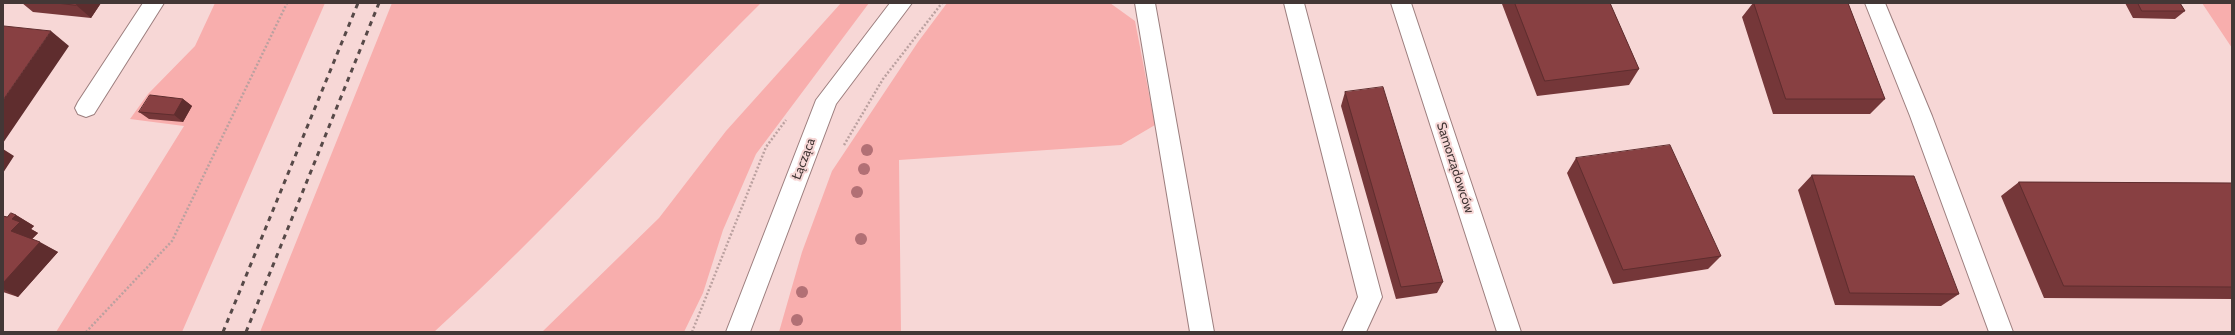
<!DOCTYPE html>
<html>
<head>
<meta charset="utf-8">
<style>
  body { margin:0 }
  #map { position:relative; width:2235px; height:335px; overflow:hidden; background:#f7d7d6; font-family:Cabin,sans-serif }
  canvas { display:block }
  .frame { position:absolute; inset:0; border:4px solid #433736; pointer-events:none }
</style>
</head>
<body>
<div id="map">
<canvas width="2235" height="335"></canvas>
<div class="frame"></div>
</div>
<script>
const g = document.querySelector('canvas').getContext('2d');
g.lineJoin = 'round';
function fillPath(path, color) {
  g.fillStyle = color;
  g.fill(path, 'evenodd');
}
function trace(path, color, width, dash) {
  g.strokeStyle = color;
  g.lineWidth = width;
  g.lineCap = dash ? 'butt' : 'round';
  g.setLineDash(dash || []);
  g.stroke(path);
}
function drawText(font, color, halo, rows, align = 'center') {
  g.font = font + ' Cabin,sans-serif';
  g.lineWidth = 4;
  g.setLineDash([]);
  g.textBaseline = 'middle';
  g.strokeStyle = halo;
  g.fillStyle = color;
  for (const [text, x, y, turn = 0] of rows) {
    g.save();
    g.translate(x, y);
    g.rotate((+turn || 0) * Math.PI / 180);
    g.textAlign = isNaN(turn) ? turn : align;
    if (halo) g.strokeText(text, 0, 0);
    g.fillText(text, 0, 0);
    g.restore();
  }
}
const green = new Path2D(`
  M215,3H325L182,332H56L184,126L130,119L148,94L195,46Z
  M392,3H761C651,112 549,228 434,332H260Z
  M841,3H869L756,154L723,230L703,293L684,332H542L659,218L726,131Z
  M947,3H1110L1135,21L1155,125L1121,145L899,160L901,332H779L802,252L832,171L918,42Z
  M2202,3H2232V48Z`);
const path = new Path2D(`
  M844,145L883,79L942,3
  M86,332L172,241L287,3
  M692,332L766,147L786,120`);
const service = new Path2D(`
  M890,3H912L836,104L750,332H726L816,100Z
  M1135,3H1155L1214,332H1190Z
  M1284,3H1304L1382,297L1366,332H1342L1358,297Z
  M1865,3H1885L1932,116L2013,332H1989L1910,116Z`);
const minor = new Path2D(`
  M143,3H164L94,114L86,117L78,114L75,108L78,102Z
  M1391,3H1411L1521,332H1497Z`);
const rail = new Path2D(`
  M223,332L358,3
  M246,332L379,3`);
const trees = [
  [867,150],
  [864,169],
  [857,192],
  [861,239],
  [802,292],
  [797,320]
];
const wall = new Path2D(`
  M22,3H101L91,18L33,12Z
  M1503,3H1610L1639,69L1629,85L1537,96L1502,4Z
  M1753,3H1848L1885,99L1870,114H1773L1742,17Z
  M2125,3H2180L2185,11L2175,19L2133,18Z
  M1345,92L1443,282L1437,293L1396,299L1341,106Z
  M183,99L192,106L183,122L149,119L139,112Z
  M1576,158L1721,256L1708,269L1613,284L1567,173Z
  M1812,175L1959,294L1941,306L1835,305L1798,190Z
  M2019,182L2232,183V299L2044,298L2001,196Z
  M16,215L34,226L31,229L38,233L32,239L58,252L18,297L3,292V216L7,217Z`);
const shadedWall = new Path2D(`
  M77,3H101L91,18L76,5Z
  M51,31L69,46L3,143V100Z
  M183,99L192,106L183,122L174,115Z
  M3,149L14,156L3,173Z
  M16,215L34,226L31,229L38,233L29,242L11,231L12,219Z
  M40,242L58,252L18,297L3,289V283Z`);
const building = new Path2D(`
  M57,3H77L76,5Z
  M1515,3H1610L1639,69L1545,81Z
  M1754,3H1848L1885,99H1786Z
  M2138,3H2180L2185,11H2142Z
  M4,26L51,31L3,100V27Z
  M1383,87L1443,282L1401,287L1345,92Z
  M150,95L183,99L174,115L139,112Z
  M1670,145L1721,256L1623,270L1576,158Z
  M1812,175L1914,176L1959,294L1850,293Z
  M2019,182L2232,183V287L2064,286Z
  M11,213L16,215L12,219L20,222L11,231L40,242L3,283V216L7,217Z`);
const streetNames = [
  ["Łącząca",804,159,-69],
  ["Samorządowców",1455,168,72]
];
fillPath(green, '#f8aead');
trace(service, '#9c7e7e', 2);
trace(minor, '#9c7e7e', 2);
trace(path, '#bba1a0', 2.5, [2, 2]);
fillPath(service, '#fff');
fillPath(minor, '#fff');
trace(rail, '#574948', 3, [5, 5]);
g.fillStyle = '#b27075';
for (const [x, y] of trees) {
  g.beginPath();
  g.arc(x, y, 6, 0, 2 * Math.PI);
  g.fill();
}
fillPath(wall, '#753739');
fillPath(shadedWall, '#5f2d2e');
fillPath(building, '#884042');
trace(building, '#5f2d2e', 1);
drawText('13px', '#433736', '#f7d7d6', streetNames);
</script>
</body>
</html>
